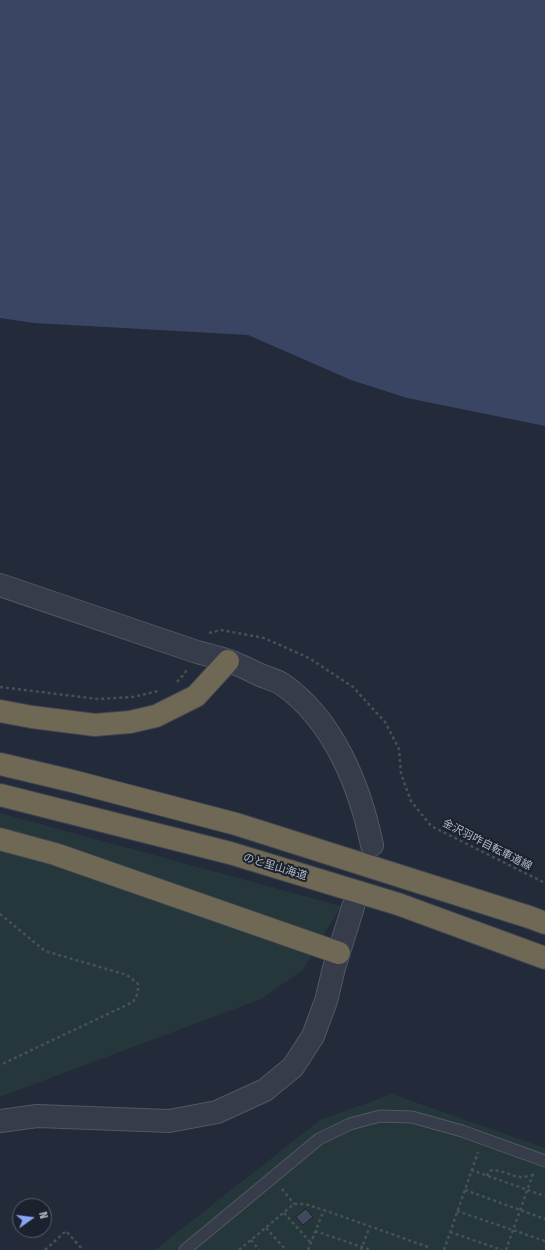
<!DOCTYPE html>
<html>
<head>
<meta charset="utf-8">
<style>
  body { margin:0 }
  #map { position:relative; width:545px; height:1250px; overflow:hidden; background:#232a39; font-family:"Fira Sans Condensed",sans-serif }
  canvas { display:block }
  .north { position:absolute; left:12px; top:1198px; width:40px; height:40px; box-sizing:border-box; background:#1c212e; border:1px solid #585d6a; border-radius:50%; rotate:76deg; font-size:11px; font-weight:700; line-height:16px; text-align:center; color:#b2b7c5 }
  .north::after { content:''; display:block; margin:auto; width:14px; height:18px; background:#8aa6f2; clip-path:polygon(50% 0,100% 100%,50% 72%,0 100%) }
</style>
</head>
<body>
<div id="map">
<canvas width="545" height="1250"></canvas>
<div class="north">N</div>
</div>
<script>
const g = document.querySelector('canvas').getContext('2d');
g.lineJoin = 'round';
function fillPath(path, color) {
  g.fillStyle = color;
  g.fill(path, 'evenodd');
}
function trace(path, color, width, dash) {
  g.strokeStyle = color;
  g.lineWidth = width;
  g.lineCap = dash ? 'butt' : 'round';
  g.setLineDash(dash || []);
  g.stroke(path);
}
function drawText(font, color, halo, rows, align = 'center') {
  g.font = font + ' "Fira Sans Condensed","Noto Sans JP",sans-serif';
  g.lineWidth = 4;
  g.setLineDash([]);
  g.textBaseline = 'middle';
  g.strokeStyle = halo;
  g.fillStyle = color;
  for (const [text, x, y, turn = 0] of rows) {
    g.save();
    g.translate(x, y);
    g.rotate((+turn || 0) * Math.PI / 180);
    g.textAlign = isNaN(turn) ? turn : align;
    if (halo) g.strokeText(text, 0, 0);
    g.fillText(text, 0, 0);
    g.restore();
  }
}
const green = new Path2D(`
  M0,813L341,906L303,970L261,999L0,1097Z
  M392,1094L545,1148V1250H155L320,1120Z`);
const water = new Path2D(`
  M0,0H545V426L407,398L351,380L248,335L34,323L0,318Z`);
const building = new Path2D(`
  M306,1209L313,1217L303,1225L296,1217Z`);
const minorTunnel = new Path2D(`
  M353,907L372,847`);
const path = new Path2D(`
  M209,633L221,630L264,638L309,658L353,687L385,722L399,749L401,774L411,801L431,826L545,883
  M177,682L185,673L187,669
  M0,687L98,699L133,697L158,691
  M0,914L45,951L127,975L138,984V993L133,1002L0,1065
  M471,1170L545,1196
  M487,1176L489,1171C499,1168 510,1176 520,1177C524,1177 529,1176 533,1175
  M282,1189L294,1204
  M465,1190L545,1219
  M457,1211L545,1241
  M284,1213L311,1243
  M266,1228L286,1250
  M315,1231L371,1250
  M450,1232L502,1250
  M251,1240L259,1250
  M45,1250L66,1231L83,1250
  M239,1250L294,1204H305L324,1210L428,1247L427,1250
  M308,1250L324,1210
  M361,1250L370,1226
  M444,1250L478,1152
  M506,1250L534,1171`);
const service = new Path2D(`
  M185,1250L319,1139L350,1124L380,1116L412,1117L462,1131L545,1161`);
const minor = new Path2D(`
  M0,585L197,652C208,655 219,657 229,661C240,665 250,670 260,675C267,678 276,680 282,684C334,720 360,787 372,845
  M0,1121L37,1116L169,1121L217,1112L265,1090L293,1067L313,1036L326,1001L334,968L353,907`);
const motorway = new Path2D(`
  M0,711L32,717L95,725L130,722L156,716L196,696L228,661
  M0,764L72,781L236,824L529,917L545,923
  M0,795L230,853L398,904L545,958
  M0,839L55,854L339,953`);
const streetNames = [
  ["金沢羽咋自転車道線",487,845,27],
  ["のと里山海道",275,867,17]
];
fillPath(green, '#26373b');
fillPath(water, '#394562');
fillPath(building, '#42495b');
trace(building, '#1e2330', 1);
trace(minorTunnel, '#383f4e', 22, [22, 11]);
trace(service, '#525764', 13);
trace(minor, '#525764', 24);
trace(motorway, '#3f4451', 24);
trace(path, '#435257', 2.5, [3, 3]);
trace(service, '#373c4a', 11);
trace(minor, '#373c4a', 22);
trace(motorway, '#6f6854', 22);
drawText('11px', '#b2b7c5', '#1c212e', streetNames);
</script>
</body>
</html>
